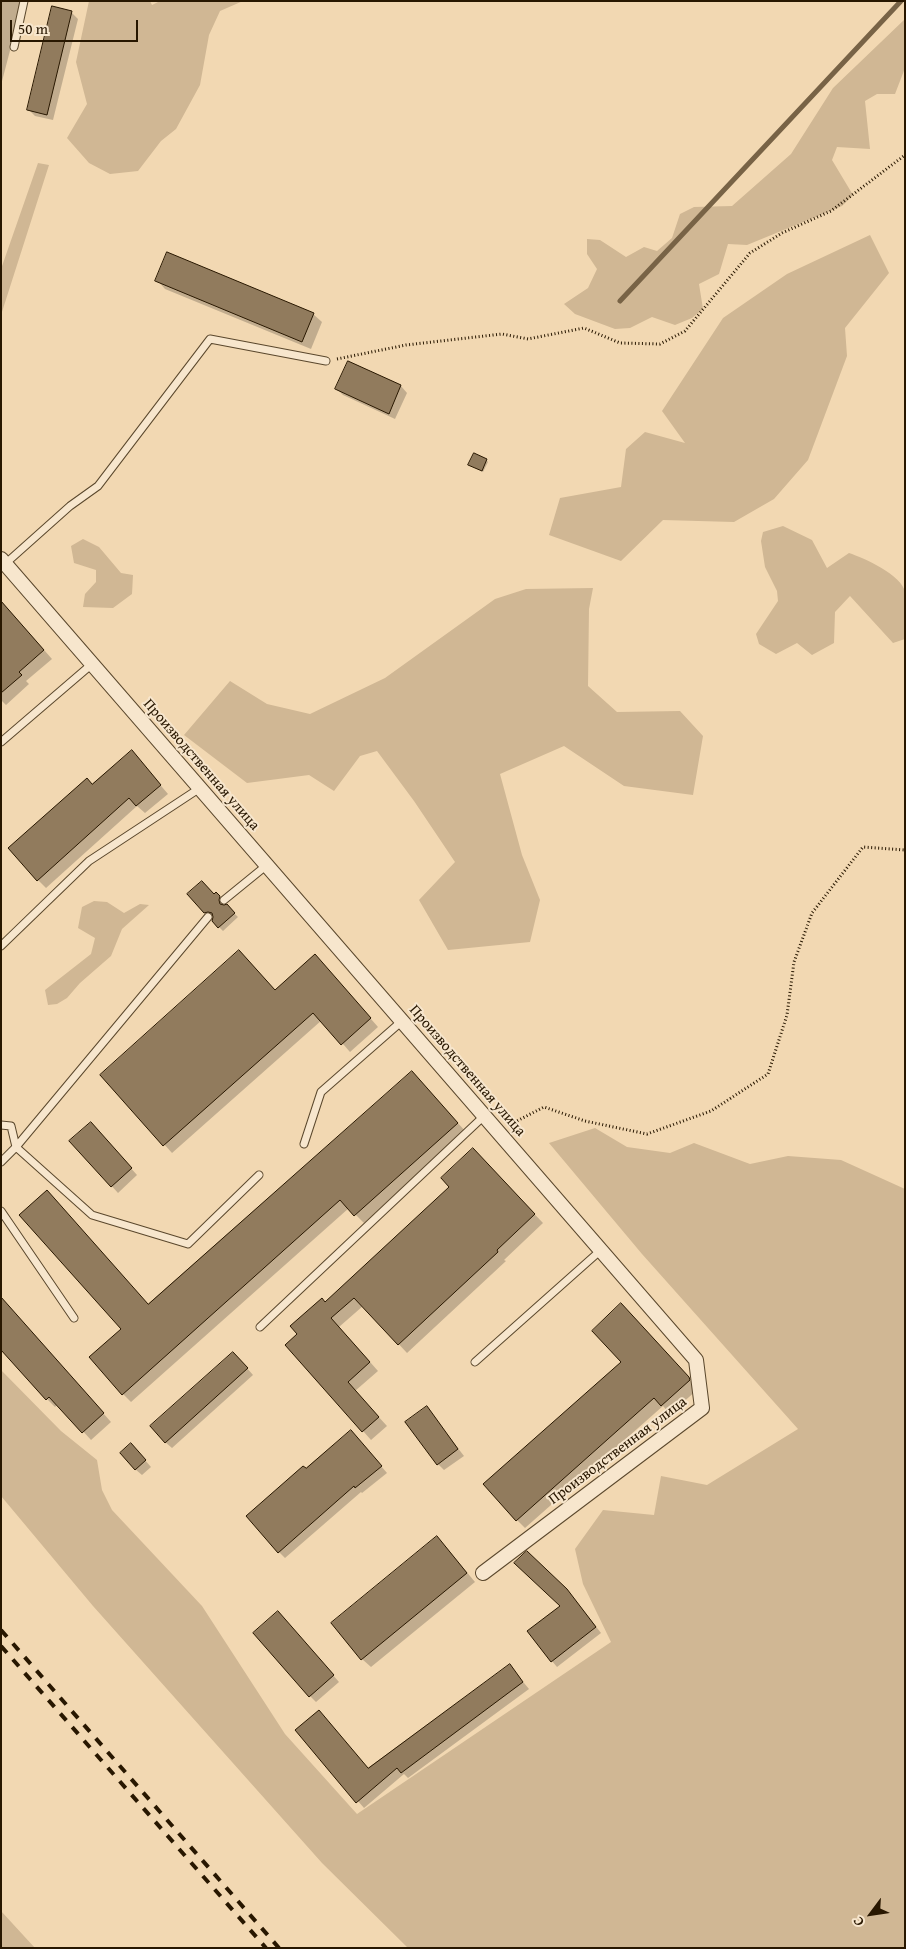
<!DOCTYPE html>
<html>
<head>
<meta charset="utf-8">
<style>
  body { margin:0 }
  #map { position:relative; width:906px; height:1949px; overflow:hidden; background:#f2d8b2; font-family:"Gentium Book Plus",serif }
  canvas { display:block }
  .frame { position:absolute; inset:0; border:2px solid #281700; pointer-events:none }
  .north { position:absolute; left:846px; top:1889px; width:50px; height:50px; -webkit-text-stroke:4px #f7e6cd; paint-order:stroke; rotate:239deg; font-size:14px; font-weight:700; line-height:20px; text-align:center; color:#281700 }
  .north::after { content:''; display:block; margin:auto; width:18px; height:22px; background:#281700; clip-path:polygon(50% 0,100% 100%,50% 72%,0 100%) }
  .scale { position:absolute; left:10px; top:20px; width:128px; height:22px; box-sizing:border-box; border:2px solid #281700; border-top:0; padding-left:6px; font-size:15px; line-height:18px; white-space:nowrap; color:#281700; -webkit-text-stroke:4px #f7e6cd; paint-order:stroke }
</style>
</head>
<body>
<div id="map">
<canvas width="906" height="1949"></canvas>
<div class="frame"></div>
<div class="north">С</div>
<div class="scale">50 m</div>
</div>
<script>
const g = document.querySelector('canvas').getContext('2d');
g.lineJoin = 'round';
function fillPath(path, color) {
  g.fillStyle = color;
  g.fill(path, 'evenodd');
}
function trace(path, color, width, dash) {
  g.strokeStyle = color;
  g.lineWidth = width;
  g.lineCap = dash ? 'butt' : 'round';
  g.setLineDash(dash || []);
  g.stroke(path);
}
function drawText(font, color, halo, rows, align = 'center') {
  g.font = font + ' "Gentium Book Plus",serif';
  g.lineWidth = 4;
  g.setLineDash([]);
  g.textBaseline = 'middle';
  g.strokeStyle = halo;
  g.fillStyle = color;
  for (const [text, x, y, turn = 0] of rows) {
    g.save();
    g.translate(x, y);
    g.rotate((+turn || 0) * Math.PI / 180);
    g.textAlign = isNaN(turn) ? turn : align;
    if (halo) g.strokeText(text, 0, 0);
    g.fillText(text, 0, 0);
    g.restore();
  }
}
const green = new Path2D(`
  M89,1H150L152,5L160,1H243L220,11L209,35L200,85L176,129L161,141L138,171L110,174L89,163L67,138L87,104L76,62Z
  M905,19V68L895,94H877L865,101L870,149L837,147L832,160L853,195L842,206L747,245L728,244L719,274L699,284L703,309L692,318L675,325L652,317L630,328L615,329L575,314L564,304L588,288L597,269L587,254V239L600,240L626,257L644,247L657,251L672,238L680,214L694,207L732,206L791,154L833,88Z
  M38,163L49,165L1,315V269Z
  M870,235L889,273L845,328L847,356L808,460L774,499L734,522L663,520L621,561L549,535L560,498L621,487L626,449L645,432L685,443L662,411L723,318L787,274Z
  M783,526L812,540L827,568L849,553C864,558 902,575 905,592C906,607 905,624 905,639L893,643L850,596L835,612L834,643L812,655L797,643L776,654L759,644L756,634L778,601L777,591L765,567L761,541L763,532Z
  M83,539L99,547L121,573L133,575L132,594L113,608L83,607L85,594L96,582V570L74,563L71,546Z
  M593,588L589,609L588,686L617,712L680,711L703,736L693,795L624,786L564,746L500,774L522,855L540,900L530,942L448,950L419,900L455,862L414,801L377,751L360,756L334,791L309,775L247,783L184,735L230,681L267,704L310,714L385,678L495,599L526,589Z
  M94,901L107,902L124,913L140,904L149,905L122,929L111,956L80,983L67,998L57,1004L48,1005L45,990L91,954L95,938L78,928L82,907Z
  M595,1128L627,1147L670,1153L694,1143L750,1164L788,1156L841,1160L905,1189V1948H408L322,1863L93,1606L1,1496V1370L61,1431L97,1460L102,1490L112,1510L202,1606L285,1734L357,1814L611,1642L583,1584L575,1549L603,1510L654,1515L661,1476L707,1485L798,1429L642,1254L549,1143Z
  M1,1911L35,1948H1Z`);
const shadow = new Path2D(`
  M1,1H23L1,85Z
  M71,12L78,19L53,120L35,116L28,109Z
  M157,280L313,314L322,322L311,349L165,289Z
  M349,362L401,386L407,393L395,419L343,395L337,389Z
  M486,460L488,462L483,472L472,466Z
  M1,601L52,659L26,681L29,684L6,705L1,700Z
  M139,760L168,794L145,813L137,806L46,888L38,880L92,785Z
  M216,893L224,901L222,906H227L238,917L223,931L213,921L214,915L210,916L205,912Z
  M323,964L378,1027L350,1052L322,1020L172,1153L102,1075L275,991Z
  M420,1081L466,1132L364,1223L349,1208L131,1402L123,1394Z
  M97,1130L137,1175L118,1193L71,1141Z
  M481,1158L543,1223L504,1260L506,1261L407,1353L363,1306L339,1327L378,1371L355,1391L387,1426L371,1440L363,1431L299,1334L325,1303Z
  M1,1298L111,1422L91,1440L58,1404L55,1407L47,1399Z
  M630,1314L698,1389L670,1414L663,1406L525,1528L517,1520L622,1362Z
  M240,1360L253,1375L172,1448L165,1442Z
  M427,1408L464,1456L444,1470L438,1464Z
  M357,1438L387,1473L362,1493L361,1492L285,1558L279,1552L306,1470Z
  M137,1451L151,1467L142,1475L135,1469Z
  M445,1546L475,1582L371,1667L362,1659Z
  M573,1597L601,1633L557,1667L552,1661Z
  M284,1619L339,1682L316,1702L310,1696Z
  M510,1666L529,1689L408,1778L404,1774L364,1808L296,1730L369,1769Z`);
const stream = new Path2D(`
  M620,301L901,1`);
const building = new Path2D(`
  M52,6L72,11L47,115L27,110Z
  M167,252L314,313L302,342L155,281Z
  M348,361L401,385L389,414L335,389Z
  M474,453L487,459L482,471L468,465Z
  M1,601L44,650L19,672L22,675L1,693Z
  M132,750L161,785L136,806L129,798L37,881L8,848L87,778L92,784Z
  M202,881L214,894L216,892L220,896L219,900L220,904L224,905L227,904L235,913L218,928L212,921L213,917L212,913L208,912L204,913L187,894Z
  M239,950L275,990L315,954L371,1018L341,1045L313,1013L163,1146L100,1075Z
  M412,1071L458,1123L354,1216L340,1200L122,1395L89,1357L121,1329L19,1215L47,1190L148,1304Z
  M91,1122L132,1168L111,1187L69,1141Z
  M473,1148L535,1214L497,1250L498,1252L398,1345L354,1298L331,1318L370,1362L348,1382L379,1417L362,1432L285,1345L297,1334L290,1326L322,1298L325,1302L449,1187L441,1178Z
  M1,1297L104,1413L82,1433L49,1397L46,1400L1,1350Z
  M621,1303L689,1377L690,1380L661,1406L654,1398L516,1521L483,1484L621,1362L592,1331Z
  M233,1352L248,1368L165,1443L150,1426Z
  M427,1406L458,1449L437,1465L405,1422Z
  M351,1430L382,1466L355,1488L354,1486L278,1553L246,1516L303,1466L306,1468Z
  M131,1443L146,1460L135,1470L120,1453Z
  M437,1536L467,1573L361,1660L331,1623Z
  M527,1551L567,1589L596,1627L551,1662L527,1631L560,1606L514,1563Z
  M278,1611L334,1675L309,1697L253,1633Z
  M510,1664L523,1682L401,1773L397,1768L356,1803L295,1730L319,1710L368,1768Z`);
const path = new Path2D(`
  M337,359L406,345L502,334L528,339L584,328L620,343L660,344L685,331L750,253L782,233L831,211L905,155
  M511,1124L544,1107L585,1121L647,1134L711,1111L768,1074L787,1015L794,962L812,913L863,847L905,850`);
const lane = new Path2D(`
  M14,47L24,1
  M5,564L70,506L98,486L210,339L326,361
  M1,742L92,664
  M224,900L267,865
  M1,946L89,861L200,788
  M1,1125L11,1126L16,1147L92,1215L188,1244L259,1175
  M304,1144L321,1092L402,1021
  M1,1162L16,1147L208,917
  M1,1211L74,1318
  M260,1327L484,1116
  M475,1362L601,1250`);
const street = new Path2D(`
  M1,559L696,1360L702,1408L483,1573`);
const rail = new Path2D(`
  M1,1630L279,1948
  M1,1646L266,1948`);
const streetNames = [
  ["Производственная улица",201,765,49],
  ["Производственная улица",467,1071,49],
  ["Производственная улица",618,1451,-37]
];
fillPath(green, '#d0b794');
fillPath(shadow, '#0003');
trace(stream, '#786346', 5);
fillPath(building, '#917b5d');
trace(building, '#281700', 1);
trace(lane, '#5a472c', 9);
trace(street, '#5a472c', 16);
trace(path, '#281700', 3, [1, 2.5]);
trace(lane, '#f7e6cd', 7);
trace(street, '#f7e6cd', 14);
trace(rail, '#281700', 4, [9, 9]);
drawText('15px', '#281700', '#f7e6cd', streetNames);
</script>
</body>
</html>
